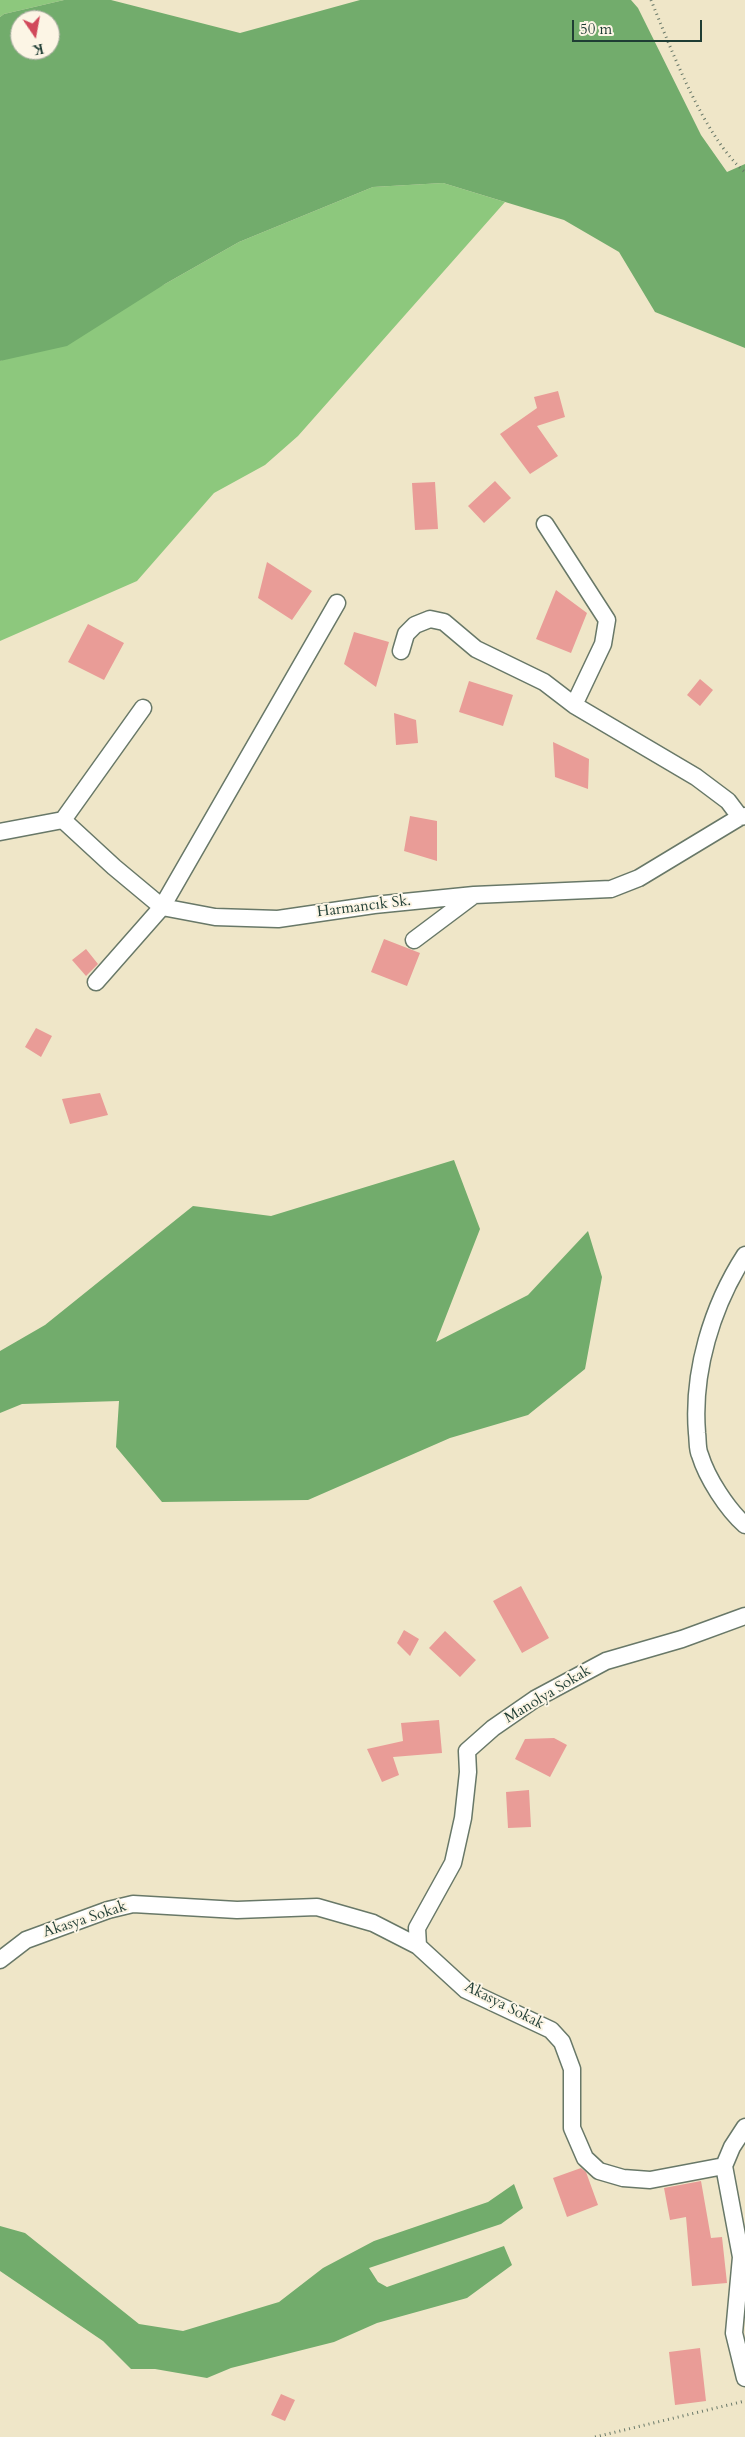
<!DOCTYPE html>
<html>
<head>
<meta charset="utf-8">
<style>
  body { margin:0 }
  #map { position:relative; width:745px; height:2437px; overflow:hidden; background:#efe6c8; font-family:Cardo,serif }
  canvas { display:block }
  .north { position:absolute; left:10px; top:10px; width:50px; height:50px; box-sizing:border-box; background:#fcf5e5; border:1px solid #a4ab9e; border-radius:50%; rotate:168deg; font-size:14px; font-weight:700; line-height:20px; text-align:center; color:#1f3d34 }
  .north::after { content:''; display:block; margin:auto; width:18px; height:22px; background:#d1495b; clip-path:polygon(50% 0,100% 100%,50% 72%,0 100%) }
  .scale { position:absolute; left:572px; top:20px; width:130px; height:22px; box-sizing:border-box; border:2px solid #1f3d34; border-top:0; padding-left:6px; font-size:15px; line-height:18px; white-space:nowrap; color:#1f3d34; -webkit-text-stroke:4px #fcf5e5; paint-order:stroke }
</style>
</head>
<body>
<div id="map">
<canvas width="745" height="2437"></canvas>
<div class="north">K</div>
<div class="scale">50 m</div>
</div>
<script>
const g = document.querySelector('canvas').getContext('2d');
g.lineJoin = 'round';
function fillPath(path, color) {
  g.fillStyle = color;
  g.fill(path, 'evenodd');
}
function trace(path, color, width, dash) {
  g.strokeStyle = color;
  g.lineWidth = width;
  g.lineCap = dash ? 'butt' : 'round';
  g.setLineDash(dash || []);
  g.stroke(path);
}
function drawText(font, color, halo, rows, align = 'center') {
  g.font = font + ' Cardo,serif';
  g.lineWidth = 4;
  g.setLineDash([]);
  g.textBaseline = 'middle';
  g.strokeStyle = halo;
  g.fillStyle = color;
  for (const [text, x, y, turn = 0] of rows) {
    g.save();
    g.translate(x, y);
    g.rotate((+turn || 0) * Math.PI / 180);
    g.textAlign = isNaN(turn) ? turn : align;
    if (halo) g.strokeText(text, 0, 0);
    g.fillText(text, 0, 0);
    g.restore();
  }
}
const green = new Path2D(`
  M0,0H64L4,14L0,17Z
  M443,183L505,202L298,436L265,465L214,493L137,581L0,641V361L165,284L239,242L373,187Z`);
const forest = new Path2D(`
  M64,0H111L240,33L360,0H631L638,8L701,135L727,172L745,164V348L655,312L619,252L564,220L443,183L373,187L239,242L165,284L67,346L0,361V17L4,14ZM20,20H50V50H20Z
  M454,1160L480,1229L436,1342L528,1295L588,1231L602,1277L585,1369L528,1415L450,1438L308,1500L162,1502L116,1447L119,1401L22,1404L0,1413V1351L45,1325L193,1206L271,1216Z
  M514,2184L523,2208L501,2224L369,2268L378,2282L387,2287L504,2246L512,2265L467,2298L377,2323L334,2342L231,2368L207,2378L155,2369H131L103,2341L0,2271V2226L25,2233L139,2324L183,2331L279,2302L323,2268L374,2241L488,2202Z`);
const building = new Path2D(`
  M558,391L565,417L537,426L558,456L530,474L500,434L537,408L534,397Z
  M495,481L511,498L484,523L468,506Z
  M435,482L438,529L415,530L412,483Z
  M267,562L312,591L292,620L258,598Z
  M556,590L587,613L571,653L536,639Z
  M88,624L124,643L104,680L68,662Z
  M354,632L389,642L376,687L344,664Z
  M700,679L713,690L700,706L687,695Z
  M469,681L513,695L503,726L459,712Z
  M394,713L416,720L418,743L396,745Z
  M553,742L589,759L588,789L555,777Z
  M410,816L437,821V861L404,851Z
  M384,939L420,953L407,986L371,972Z
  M86,949L98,964L86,976L72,960Z
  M36,1028L52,1036L41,1057L25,1047Z
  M100,1093L108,1115L70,1124L62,1099Z
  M521,1586L549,1638L522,1653L493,1601Z
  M404,1630L419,1639L410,1656L397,1643Z
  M445,1631L476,1660L460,1677L429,1648Z
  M439,1720L442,1753L393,1757L399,1775L382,1782L367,1749L403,1741L401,1723Z
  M554,1738L567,1745L550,1777L515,1759L525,1739Z
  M529,1790L531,1827L508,1828L506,1792Z
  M581,2168L586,2172L598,2205L567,2217L553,2178Z
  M701,2181L711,2238L722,2237L727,2283L692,2286L686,2217L670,2220L664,2188Z
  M700,2348L706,2401L675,2405L669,2352Z
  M281,2394L295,2400L285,2421L271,2415Z`);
const path = new Path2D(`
  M651,0C671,49 705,139 745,172
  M595,2437L745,2401`);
const minor = new Path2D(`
  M545,524L607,620L603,644L574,705
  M401,651L406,634L415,625L430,619L444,622L476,649L544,682L574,705L696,777L728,801L740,817
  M63,820L143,708
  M0,832L63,820L114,867L162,907L215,917L278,919L374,905L474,895L611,889L639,878L740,817L745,816
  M414,940L474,895
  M96,982L162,907L337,603
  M745,1255C712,1306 692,1372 697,1433C698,1440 697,1449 700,1455C707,1478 727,1509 745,1525
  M418,1946L417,1928L453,1863L463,1818L468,1772L467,1751L493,1728L535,1699L606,1661L682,1639L745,1616
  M0,1960L26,1940L108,1910L133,1904L237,1910L317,1907L373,1923L418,1946L466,1990L551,2030L562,2042L572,2069V2128L585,2158L599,2171L623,2178L650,2180L724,2166
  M745,2127L732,2147L724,2166L741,2257L734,2333L745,2378`);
const streetNames = [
  ["Harmancık Sk.",364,907,-7],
  ["Manolya Sokak",548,1695,-31],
  ["Akasya Sokak",85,1920,-18],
  ["Akasya Sokak",504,2006,27]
];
fillPath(green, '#8dc87d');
fillPath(forest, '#72ac6c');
fillPath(building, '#e99c97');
trace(minor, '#687868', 19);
trace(path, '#687868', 3, [1, 4]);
trace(minor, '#fff', 16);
drawText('15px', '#1f3d34', '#fcf5e5', streetNames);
</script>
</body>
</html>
